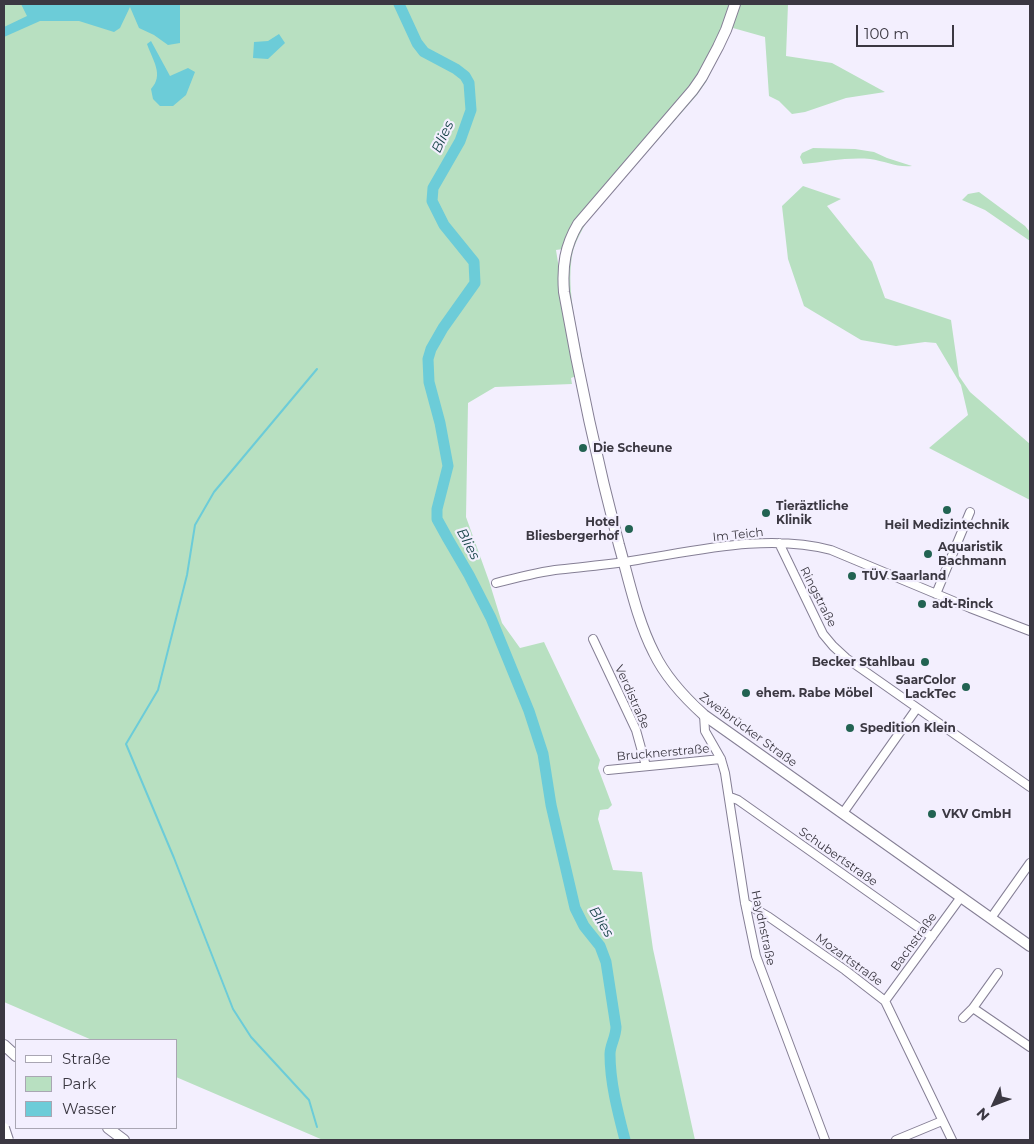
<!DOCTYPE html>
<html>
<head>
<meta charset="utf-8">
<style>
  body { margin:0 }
  #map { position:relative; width:1034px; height:1144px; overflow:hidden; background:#f3effe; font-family:Montserrat,sans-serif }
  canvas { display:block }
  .frame { position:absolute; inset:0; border:5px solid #3b3842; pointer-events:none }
  .legend { position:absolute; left:15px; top:1039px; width:162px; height:90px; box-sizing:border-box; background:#f3effe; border:1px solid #a9a6b3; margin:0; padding:6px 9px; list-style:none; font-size:15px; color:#3b3842 }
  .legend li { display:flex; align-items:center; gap:10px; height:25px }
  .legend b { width:25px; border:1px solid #a9a6b3 }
  .north { position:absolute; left:969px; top:1079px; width:50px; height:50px; -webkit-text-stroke:4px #f3effe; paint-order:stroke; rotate:227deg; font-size:14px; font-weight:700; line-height:20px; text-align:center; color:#3b3842 }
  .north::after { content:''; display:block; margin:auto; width:18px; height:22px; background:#3b3842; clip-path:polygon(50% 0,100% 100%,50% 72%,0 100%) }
  .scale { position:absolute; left:856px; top:25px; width:98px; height:22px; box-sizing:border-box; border:2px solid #3b3842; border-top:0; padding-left:6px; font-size:15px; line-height:18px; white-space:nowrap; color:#3b3842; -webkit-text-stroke:4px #f3effe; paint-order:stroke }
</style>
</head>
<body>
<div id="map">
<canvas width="1034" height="1144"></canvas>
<div class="frame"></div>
<ul class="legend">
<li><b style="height:6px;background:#fff"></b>Straße</li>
<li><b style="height:14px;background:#b8e0c1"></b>Park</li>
<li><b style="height:14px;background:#6cccd8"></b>Wasser</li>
</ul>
<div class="north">N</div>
<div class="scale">100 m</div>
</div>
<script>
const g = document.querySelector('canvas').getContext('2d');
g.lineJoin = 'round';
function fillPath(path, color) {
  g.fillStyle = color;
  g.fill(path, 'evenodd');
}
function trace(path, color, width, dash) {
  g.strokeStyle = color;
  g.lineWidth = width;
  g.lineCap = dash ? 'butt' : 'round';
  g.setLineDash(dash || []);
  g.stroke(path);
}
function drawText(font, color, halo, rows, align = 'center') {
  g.font = font + ' Montserrat,sans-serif';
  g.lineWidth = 4.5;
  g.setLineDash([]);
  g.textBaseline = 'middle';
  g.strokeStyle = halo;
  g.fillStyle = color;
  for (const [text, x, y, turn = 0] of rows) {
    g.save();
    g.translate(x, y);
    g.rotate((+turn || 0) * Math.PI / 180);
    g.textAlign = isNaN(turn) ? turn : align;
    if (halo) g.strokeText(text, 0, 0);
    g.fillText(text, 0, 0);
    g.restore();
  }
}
const green = new Path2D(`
  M4,4H731L722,31L699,76L563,249L556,250L576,376L571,378L572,384L495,387L468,403L466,517L489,581L502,623L520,648L544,642L600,760L598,768L612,805L608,809L600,810L598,819L613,870L642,872L653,949L695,1140H323L176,1077V1040H92L4,1002Z
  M737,4H788L786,56L832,63L885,92L846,98L805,112L792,114L779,101L769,96L765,37L733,28L706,82L697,95L587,221C581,232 574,244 572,256C566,293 578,331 584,367L582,373L567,294V256L576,234L677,115Z
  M813,148L855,149L874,152L887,158L912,166C898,168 885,161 870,159C847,157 825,162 803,164L800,157L802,153Z
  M803,186L841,199L827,206L872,262L885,298L951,320L959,376L970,392L1030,444V500L929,448L968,415L961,385L936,343L925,342L896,346L861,340L804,306L788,259L782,206Z
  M979,192L1025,226L1030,232V241L985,210L962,200L968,194Z`);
const water = new Path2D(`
  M21,4H180V43L168,45L154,35L139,28L130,7L120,28L114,32L79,21H40L4,37V27L27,16Z
  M279,34L285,43L268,59L253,58L254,42L268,41Z
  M151,41L170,76L188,68L195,72L186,95L173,106H160L153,99L151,89C164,75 153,61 147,44Z`);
const stream = new Path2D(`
  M317,369L214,492L195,525L187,575L158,690L126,744L174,858L233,1009L251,1037L309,1100L317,1127`);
const river = new Path2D(`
  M399,4L417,43L424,52L456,69L465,76L469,83L471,110L460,141L433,188L432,201L444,225L474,262L475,283L443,328L431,349L428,359L429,382L440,423L448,466L437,509V519L448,539L469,575L491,618L529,711L543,754L551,805L575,908L584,926L600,946L606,962L616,1027C616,1037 610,1045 610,1054C610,1083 618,1113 625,1140`);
const street = new Path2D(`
  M779,543L823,634L833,646L846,658L1030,787
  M496,583C515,578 535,573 555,570C581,567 606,565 631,561C696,551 767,533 831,550L970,608L1030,631
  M936,594L970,512
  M593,639L636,730L646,766
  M704,715L705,731L721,759L725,773L745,903L756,956L825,1140
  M608,770L721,759
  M730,797L738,800L932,937
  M843,813L917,708
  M745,903L769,917L845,970L885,1001L952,1140
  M991,918L1030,863
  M885,1001L961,897
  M973,1008L1030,1047
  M963,1018L973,1008L998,973
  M896,1140L942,1121`);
const secondary = new Path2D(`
  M735,4L726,30L718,47L702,77L693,90L578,224C565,246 562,266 564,292C579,377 597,461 619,545C629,580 637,620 654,653C666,678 684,697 704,715L1030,946
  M4,1045L16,1056
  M108,1128L124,1140`);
const rail = new Path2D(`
  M4,1132L12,1140`);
const secondaryBridge = new Path2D(`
  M4,1128L8,1140`);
const markers = [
  [583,448,5,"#226352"],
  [947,510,5,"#226352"],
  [766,513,5,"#226352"],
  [629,529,5,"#226352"],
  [928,554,5,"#226352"],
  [852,576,5,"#226352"],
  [922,604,5,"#226352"],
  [925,662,5,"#226352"],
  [966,687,5,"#226352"],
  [746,693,5,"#226352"],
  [850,728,5,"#226352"],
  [932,814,5,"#226352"]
];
const poiNames = [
  ["Die Scheune",593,448],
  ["Tieräztliche",776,506],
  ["Klinik",776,520],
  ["Hotel",619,522,"right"],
  ["Bliesbergerhof",619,536,"right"],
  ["Heil Medizintechnik",947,525,"center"],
  ["Aquaristik",938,547],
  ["Bachmann",938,561],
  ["TÜV Saarland",862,576],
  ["adt-Rinck",932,604],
  ["Becker Stahlbau",915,662,"right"],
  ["SaarColor",956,680,"right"],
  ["LackTec",956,694,"right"],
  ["ehem. Rabe Möbel",756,693],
  ["Spedition Klein",860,728],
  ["VKV GmbH",942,814]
];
const streetNames = [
  ["Im Teich",738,535,-6],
  ["Ringstraße",818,597,63],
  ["Verdistraße",632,697,66],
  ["Zweibrücker Straße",748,730,36],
  ["Brucknerstraße",663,753,-5],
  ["Schubertstraße",838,857,35],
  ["Haydnstraße",763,928,78],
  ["Bachstraße",914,942,-54],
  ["Mozartstraße",849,960,36]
];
const waterNames = [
  ["Blies",443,137,-65],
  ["Blies",468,544,62],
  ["Blies",601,922,58]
];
fillPath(green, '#b8e0c1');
fillPath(water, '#6cccd8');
trace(stream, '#6cccd8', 2);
trace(river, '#6cccd8', 11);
trace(street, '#857f95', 10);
trace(secondary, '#857f95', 12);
trace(street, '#fff', 8);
trace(secondary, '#fff', 10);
trace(rail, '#918d9a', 4);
trace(rail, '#f3effe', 2, [5.5]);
trace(secondaryBridge, '#857f95', 12, []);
trace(secondaryBridge, '#fff', 10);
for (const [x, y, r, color] of markers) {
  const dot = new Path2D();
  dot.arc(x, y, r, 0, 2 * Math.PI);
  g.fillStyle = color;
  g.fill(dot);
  trace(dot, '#f3effe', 2);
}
drawText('bold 12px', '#3b3842', '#f3effe', poiNames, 'left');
drawText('12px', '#3b3842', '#f3effe', streetNames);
drawText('italic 14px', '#174348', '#f3effe', waterNames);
</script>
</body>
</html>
